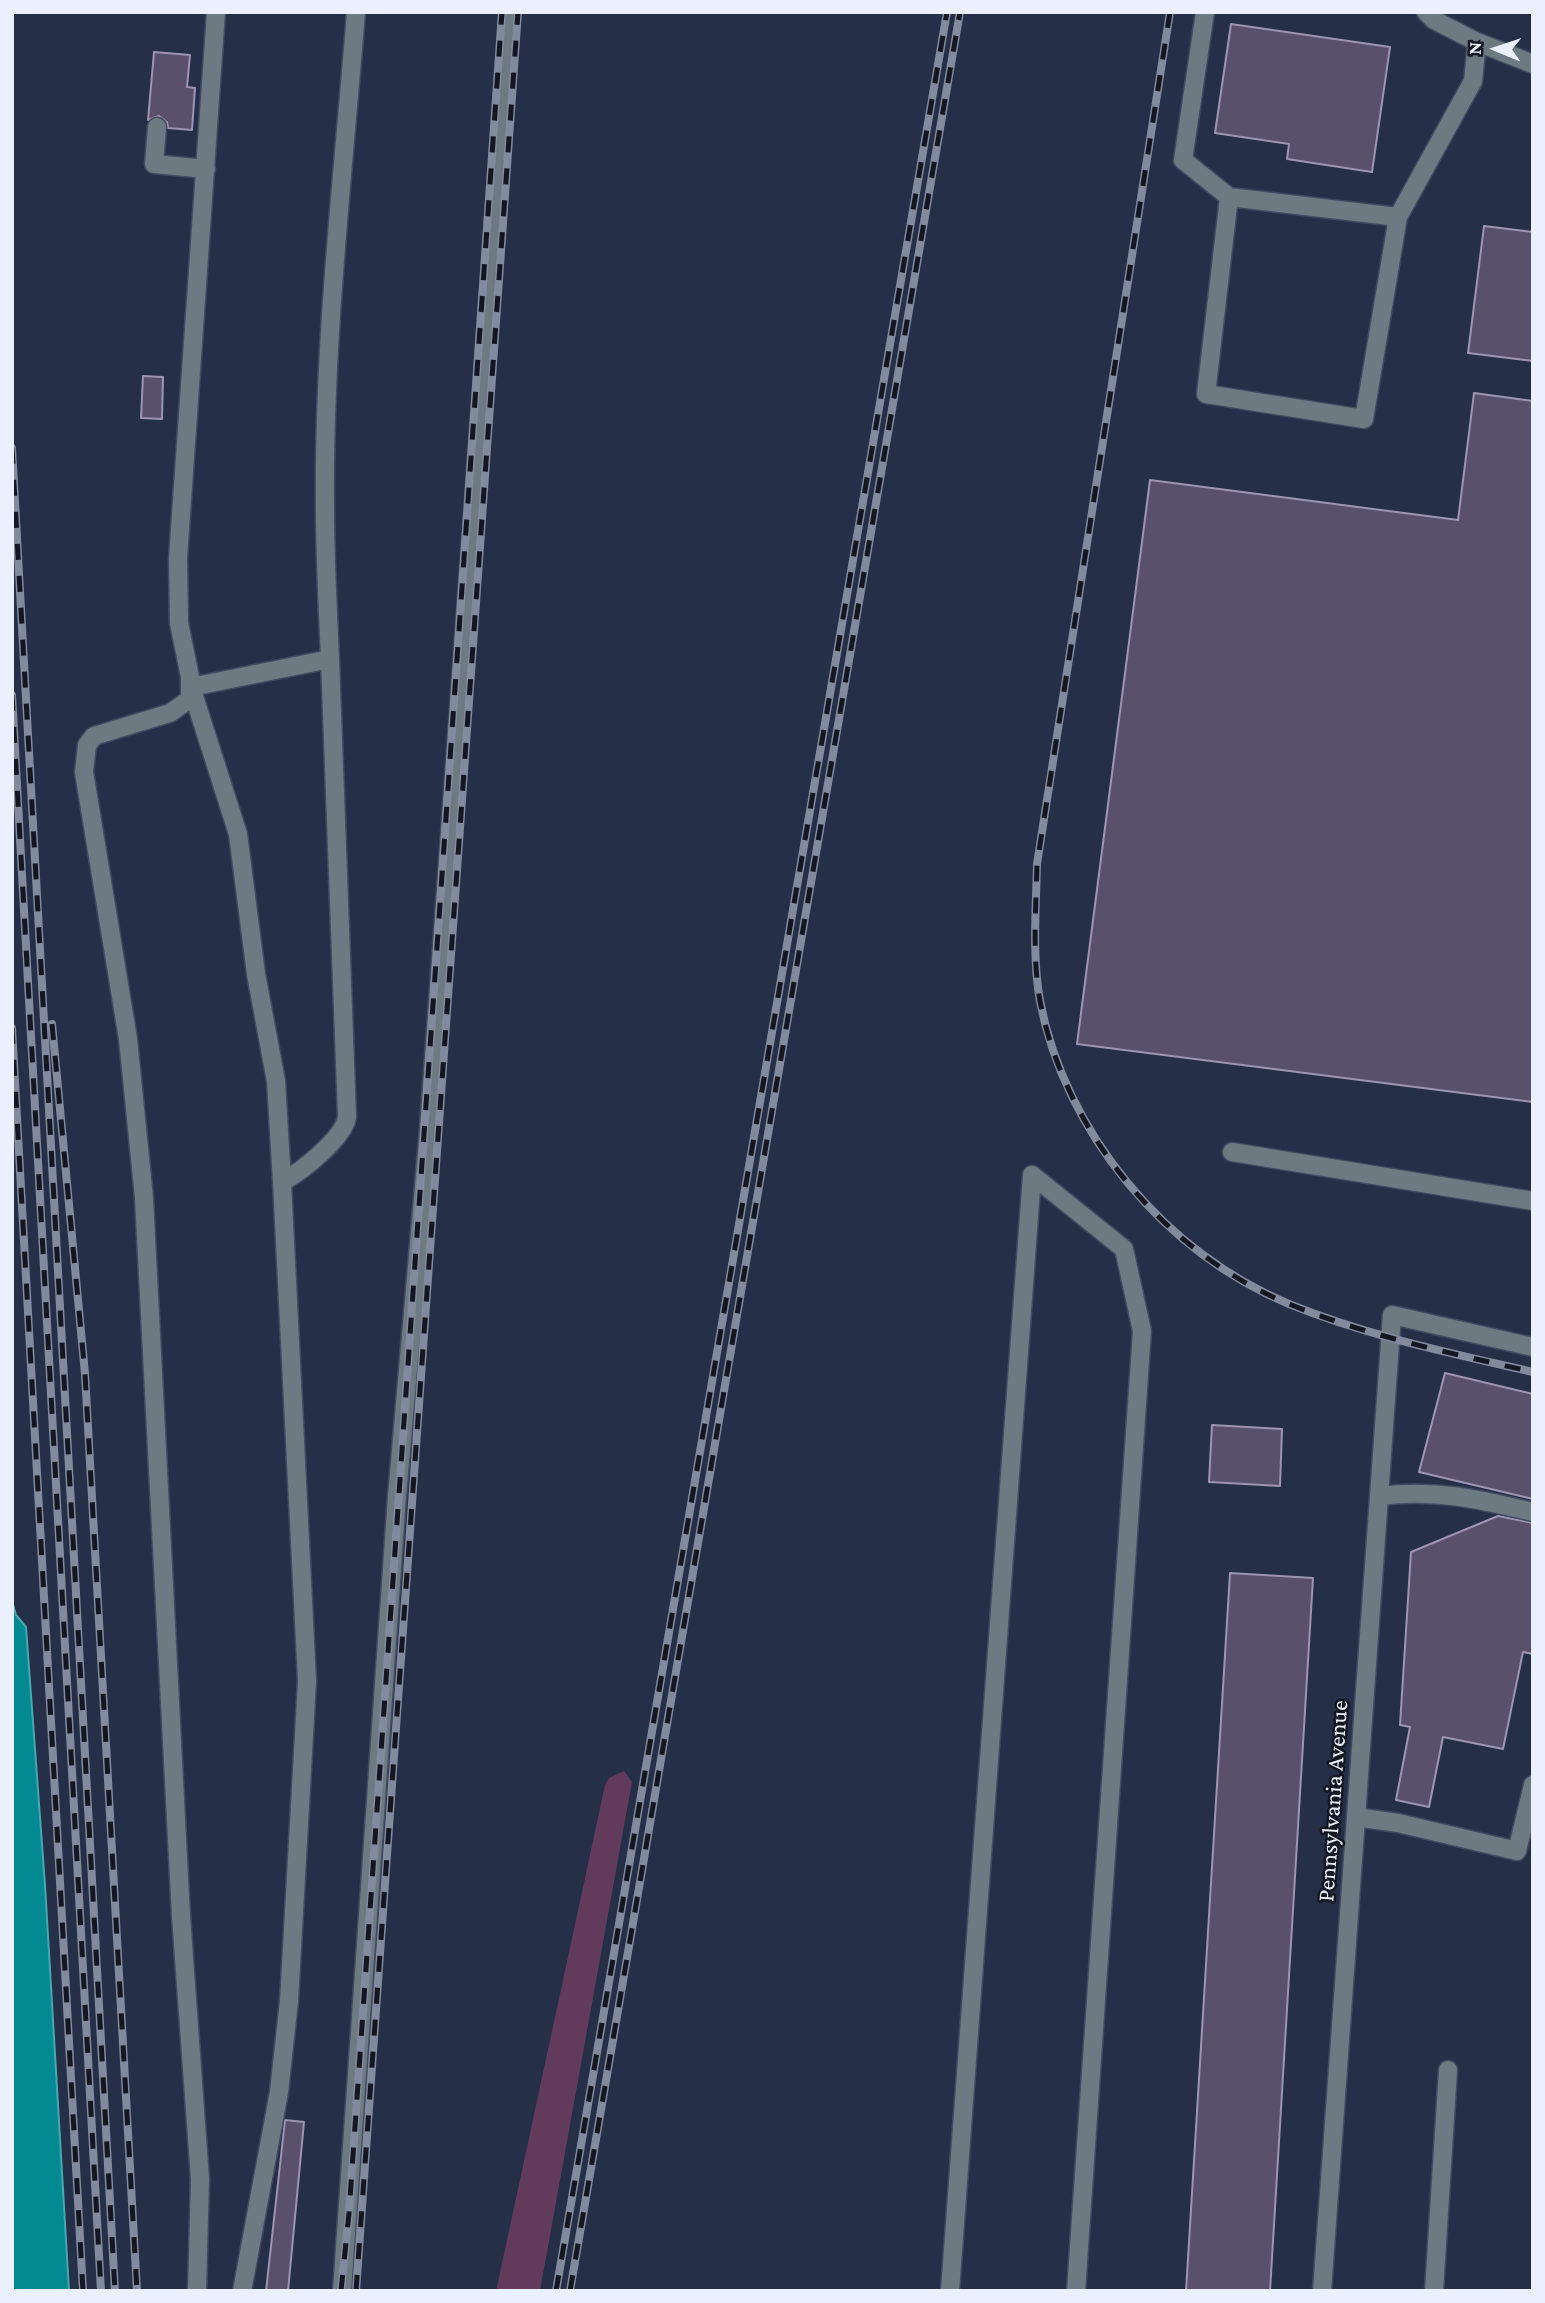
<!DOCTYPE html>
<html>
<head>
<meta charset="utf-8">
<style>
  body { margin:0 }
  #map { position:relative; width:1545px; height:2303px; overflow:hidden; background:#252f47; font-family:"Crimson Pro",serif }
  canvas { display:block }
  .frame { position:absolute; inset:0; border:14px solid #eaf0fd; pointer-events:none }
  .north { position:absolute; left:1461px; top:14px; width:70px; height:70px; -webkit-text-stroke:5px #131722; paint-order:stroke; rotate:272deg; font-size:19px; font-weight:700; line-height:28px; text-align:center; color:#eaf0fd }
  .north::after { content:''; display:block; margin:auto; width:24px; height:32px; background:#eaf0fd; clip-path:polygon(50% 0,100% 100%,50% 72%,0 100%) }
</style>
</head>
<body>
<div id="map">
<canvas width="1545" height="2303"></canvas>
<div class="frame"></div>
<div class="north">N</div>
</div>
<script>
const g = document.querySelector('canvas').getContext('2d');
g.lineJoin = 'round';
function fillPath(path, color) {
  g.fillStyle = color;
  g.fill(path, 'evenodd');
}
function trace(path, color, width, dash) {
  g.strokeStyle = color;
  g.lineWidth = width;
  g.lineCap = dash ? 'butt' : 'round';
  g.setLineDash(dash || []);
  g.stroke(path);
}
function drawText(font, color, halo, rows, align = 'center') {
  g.font = font + ' "Crimson Pro",serif';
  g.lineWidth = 5;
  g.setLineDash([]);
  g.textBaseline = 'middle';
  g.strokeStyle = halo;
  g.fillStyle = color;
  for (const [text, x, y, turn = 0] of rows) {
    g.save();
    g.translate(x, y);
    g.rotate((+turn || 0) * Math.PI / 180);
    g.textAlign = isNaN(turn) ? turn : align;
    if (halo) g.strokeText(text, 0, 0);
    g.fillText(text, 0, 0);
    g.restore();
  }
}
const green = new Path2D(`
  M624,1771L632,1782L540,2291H496L605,1785L609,1778Z`);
const water = new Path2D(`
  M12,1601L16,1615L26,1627L45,1885L69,2291H12Z`);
const building = new Path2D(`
  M1231,24L1390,47L1372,172L1287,159L1289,144L1215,133Z
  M154,52L190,55L187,87L195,88L192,130L168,128L167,122L159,116L148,120Z
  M1484,226L1533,232V361L1468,353Z
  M143,376L163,377L162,419L141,418Z
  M1474,393L1533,401V1102L1077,1044L1150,480L1458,520Z
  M1445,1373L1533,1394V1499L1419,1472Z
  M1212,1425L1282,1429L1280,1486L1209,1482Z
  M1498,1516L1533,1523V1654L1523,1652L1503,1749L1443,1737L1429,1807L1396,1800L1410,1727L1400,1725L1411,1552Z
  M1230,1573L1313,1578L1270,2291H1186Z
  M285,2120L304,2122L288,2291H266Z`);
const minor = new Path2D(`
  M1205,12L1183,160L1229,197
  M1426,12L1434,20L1477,42
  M157,127L154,164L206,169
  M1398,217L1229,197L1206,394L1364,419L1398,217L1473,81L1477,42L1533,64
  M330,659L347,1117C344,1138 301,1172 282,1182L276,1081L256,974L238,834L191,687L330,659C328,610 325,560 325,510C323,345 343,177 356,12
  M1232,1152L1533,1201
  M1032,1175L1124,1249L1142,1331L1076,2291
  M1380,1496C1436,1489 1478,1499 1533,1512
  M1356,1817L1398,1823L1517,1851L1533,1785
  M197,2291L200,2179L181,1916L144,1198L128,1039L84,772L87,745L94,736L170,713L190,699V677L179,623L178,558L216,12
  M242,2291L279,2092L289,2001L307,1681L282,1182
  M342,2291L397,1496L429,1128L509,12
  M950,2291L1032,1175
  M1322,2291L1392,1315L1533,1347
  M1434,2291L1448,2070`);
const rail = new Path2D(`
  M1170,12L1037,864C1036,909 1032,956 1040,1001C1065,1132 1165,1253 1289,1304C1368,1336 1450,1353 1533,1372
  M12,448L115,2291
  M12,695L101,2291
  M52,1024L85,1374L137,2291
  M12,1028L83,2291
  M341,2291L349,2213L502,12
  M356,2291L518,12
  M556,2291L947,12
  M570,2291L960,12`);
const streetNames = [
  ["Pennsylvania Avenue",1333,1801,-86]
];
fillPath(green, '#613a5c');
fillPath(water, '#028991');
trace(water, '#48a8b1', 2);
fillPath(building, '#59506c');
trace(building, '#9e94b3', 2);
trace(minor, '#414a60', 21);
trace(minor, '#6d7a82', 18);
trace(rail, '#828a9d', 8);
trace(rail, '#131722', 5, [16]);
drawText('24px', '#eaf0fd', '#131722', streetNames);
</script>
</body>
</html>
